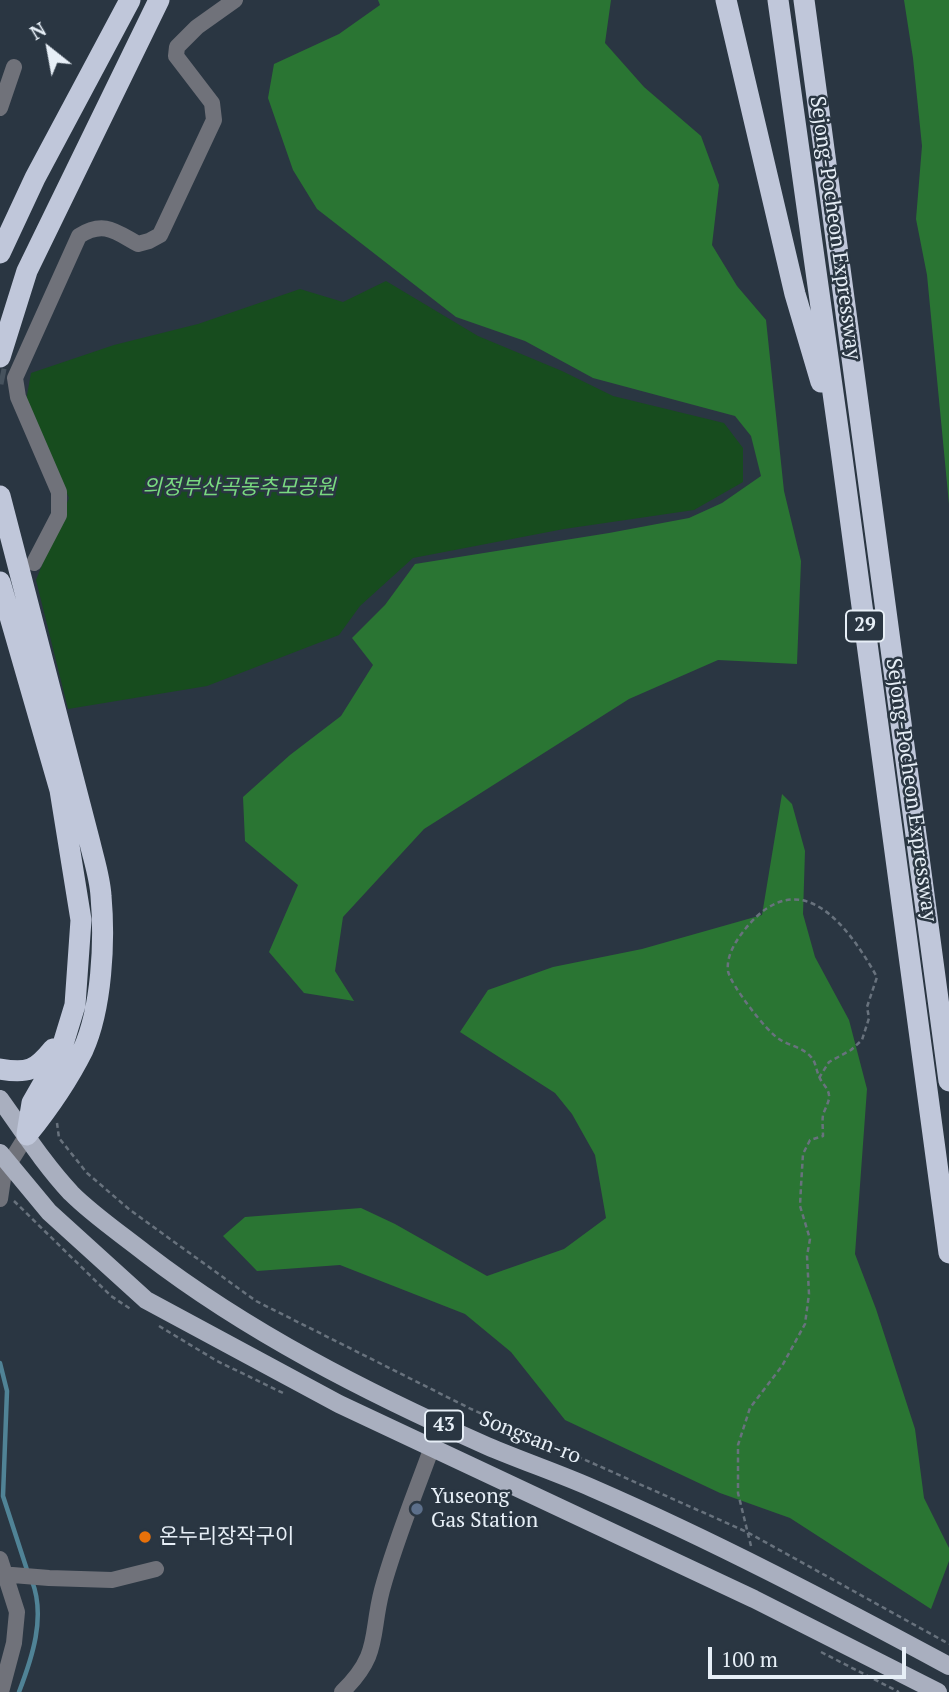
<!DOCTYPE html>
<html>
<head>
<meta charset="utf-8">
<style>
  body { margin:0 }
  #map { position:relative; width:949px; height:1692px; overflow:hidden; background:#2a3642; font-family:"PT Serif",serif }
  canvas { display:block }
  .north { position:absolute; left:14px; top:14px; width:70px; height:70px; -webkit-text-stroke:5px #2a3642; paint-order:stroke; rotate:329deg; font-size:19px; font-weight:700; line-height:28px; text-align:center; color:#e7eff7 }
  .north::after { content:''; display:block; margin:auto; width:24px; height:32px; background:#e7eff7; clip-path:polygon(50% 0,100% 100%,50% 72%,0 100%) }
  .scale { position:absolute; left:708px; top:1647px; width:198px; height:32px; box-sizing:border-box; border:4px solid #e7eff7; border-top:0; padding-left:9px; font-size:21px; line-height:24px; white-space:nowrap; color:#e7eff7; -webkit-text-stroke:5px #2a3642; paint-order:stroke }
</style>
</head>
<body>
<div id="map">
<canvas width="949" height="1692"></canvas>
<div class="north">N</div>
<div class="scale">100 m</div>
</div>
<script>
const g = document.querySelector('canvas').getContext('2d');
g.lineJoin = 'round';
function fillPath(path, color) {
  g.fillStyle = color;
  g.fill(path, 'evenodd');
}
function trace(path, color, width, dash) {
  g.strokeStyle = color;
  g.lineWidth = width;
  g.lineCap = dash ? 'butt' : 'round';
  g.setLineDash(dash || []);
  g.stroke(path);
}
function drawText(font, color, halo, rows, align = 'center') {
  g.font = font + ' "PT Serif","Noto Sans KR",serif';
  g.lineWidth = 5;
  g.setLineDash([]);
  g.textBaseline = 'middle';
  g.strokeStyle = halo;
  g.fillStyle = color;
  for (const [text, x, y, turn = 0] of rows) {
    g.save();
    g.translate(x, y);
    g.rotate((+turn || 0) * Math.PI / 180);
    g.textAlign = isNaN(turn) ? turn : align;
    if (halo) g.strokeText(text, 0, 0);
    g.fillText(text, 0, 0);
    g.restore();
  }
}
const green = new Path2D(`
  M386,281L478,336L562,371L613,396L724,423L743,448V482L694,510L564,529L413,558L360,606L339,635L207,686L68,709L36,580L69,498L26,401L31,373L114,345L198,324L300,289L343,302Z`);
const forest = new Path2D(`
  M378,0H611L605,43L644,87L701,136L719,185L712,245L737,286L766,320L784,491L801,561L797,664L718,660L629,699L424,829L343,917L335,971L354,1001L304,993L269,952L298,885L245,841L243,797L290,755L341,716L373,665L352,638L385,605L415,564L609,533L689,518L722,503L761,476L751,436L735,416L593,378L525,341L456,317L317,209L293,170L268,98L274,64L339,34L380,5Z
  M904,0H949V504L927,275L916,219L922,146L913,58Z
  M782,794L792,804L805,851L803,914L815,957L849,1020L867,1089L855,1254L876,1309L915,1429L924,1498L949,1548V1561L931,1609L790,1518L720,1493L565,1420L511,1352L465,1314L340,1265L257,1271L223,1236L245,1217L361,1208L395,1224L487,1276L564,1249L606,1218L595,1155L572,1114L555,1093L460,1032L488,990L553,967L642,949L762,915Z`);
const stream = new Path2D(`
  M0,1363L7,1391L3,1496L28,1573
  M19,1692C32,1658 46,1617 32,1581`);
const minorTunnel = new Path2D(`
  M0,376L5,377`);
const path = new Path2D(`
  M57,1123L59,1138L87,1173L130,1210L256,1301L471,1409L747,1532L949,1644
  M14,1201L111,1296L132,1310
  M159,1326L217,1361L285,1394
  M751,1546L738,1493V1445L750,1408L782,1366L805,1324L809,1294L807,1256L810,1239L800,1206L801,1186L803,1154L810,1140L823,1136C823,1129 822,1122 823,1115C825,1108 830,1101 829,1095C828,1087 821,1083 819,1076C816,1070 816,1062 811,1057C803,1047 789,1046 779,1039C767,1032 730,984 728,971C726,955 737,939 746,928C801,861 848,926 877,977L867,1007L869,1018L862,1040L851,1050L829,1062L819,1078
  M821,1652L899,1692`);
const minor = new Path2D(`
  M0,108L14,67
  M34,563L59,515V492L18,397L15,378L79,236C104,220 116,232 138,244L149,241L160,235L214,120L212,103L176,56L177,47L197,27L235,0
  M0,1199L4,1172L27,1135
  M0,1559L17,1612L14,1643L1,1692
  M0,1574L49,1578L112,1580L156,1569
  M342,1692C381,1654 370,1636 382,1590C395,1542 415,1494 432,1447`);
const major = new Path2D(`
  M0,1099C23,1131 44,1164 71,1193C93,1215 121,1234 145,1253C249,1333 368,1393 487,1446C522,1461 558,1473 592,1488C714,1541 832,1603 949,1666
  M0,1153L49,1212L146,1300L339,1404L754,1599L938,1692`);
const highway = new Path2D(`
  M726,0L795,294L821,382
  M778,0L841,450L949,1253
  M804,0L949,1081
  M0,253L35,178L130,0
  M0,357L27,271L159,0
  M0,496L90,843C94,860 100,878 101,896C105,941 102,1008 83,1050C68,1080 48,1109 27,1135
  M0,582L60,790L81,920L75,1005L60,1054L32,1103L27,1134
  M0,1069C28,1074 36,1070 53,1049`);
const markers = [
  [417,1509,7,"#5c6f8a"],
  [145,1537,7,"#e8710a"]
];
const shields = [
  [865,626,38],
  [444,1426,38]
];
const shieldNames = [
  ["29",865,626],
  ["43",444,1426]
];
const streetNames = [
  ["Sejong-Pocheon Expressway",835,228,82],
  ["Sejong-Pocheon Expressway",911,790,82],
  ["Songsan-ro",530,1438,22]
];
const parkNames = [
  ["의정부산곡동추모공원",239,488]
];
const poiNames = [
  ["Yuseong",431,1497],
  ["Gas Station",431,1521],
  ["온누리장작구이",159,1537]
];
fillPath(green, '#174c1e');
fillPath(forest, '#2a7533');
trace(stream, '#508396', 4.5);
trace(minorTunnel, '#46525d', 16, [16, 8]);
trace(path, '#68727d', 2.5, [5, 3.5]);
trace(minor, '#70727a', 16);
trace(major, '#a9afbf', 18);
trace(highway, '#c0c7da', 21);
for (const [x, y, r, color] of markers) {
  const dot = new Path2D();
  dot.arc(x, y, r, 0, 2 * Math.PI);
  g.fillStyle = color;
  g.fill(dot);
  trace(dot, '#2a3642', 2.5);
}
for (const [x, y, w] of shields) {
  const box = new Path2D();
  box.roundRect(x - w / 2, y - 15.5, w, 31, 5);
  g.fillStyle = '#2a3642';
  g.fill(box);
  trace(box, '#e7eff7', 2);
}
drawText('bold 19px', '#e7eff7', null, shieldNames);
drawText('21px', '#e7eff7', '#2a3642', streetNames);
drawText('italic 21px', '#79d980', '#2a3642', parkNames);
drawText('21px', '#e7eff7', '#2a3642', poiNames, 'left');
</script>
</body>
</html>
